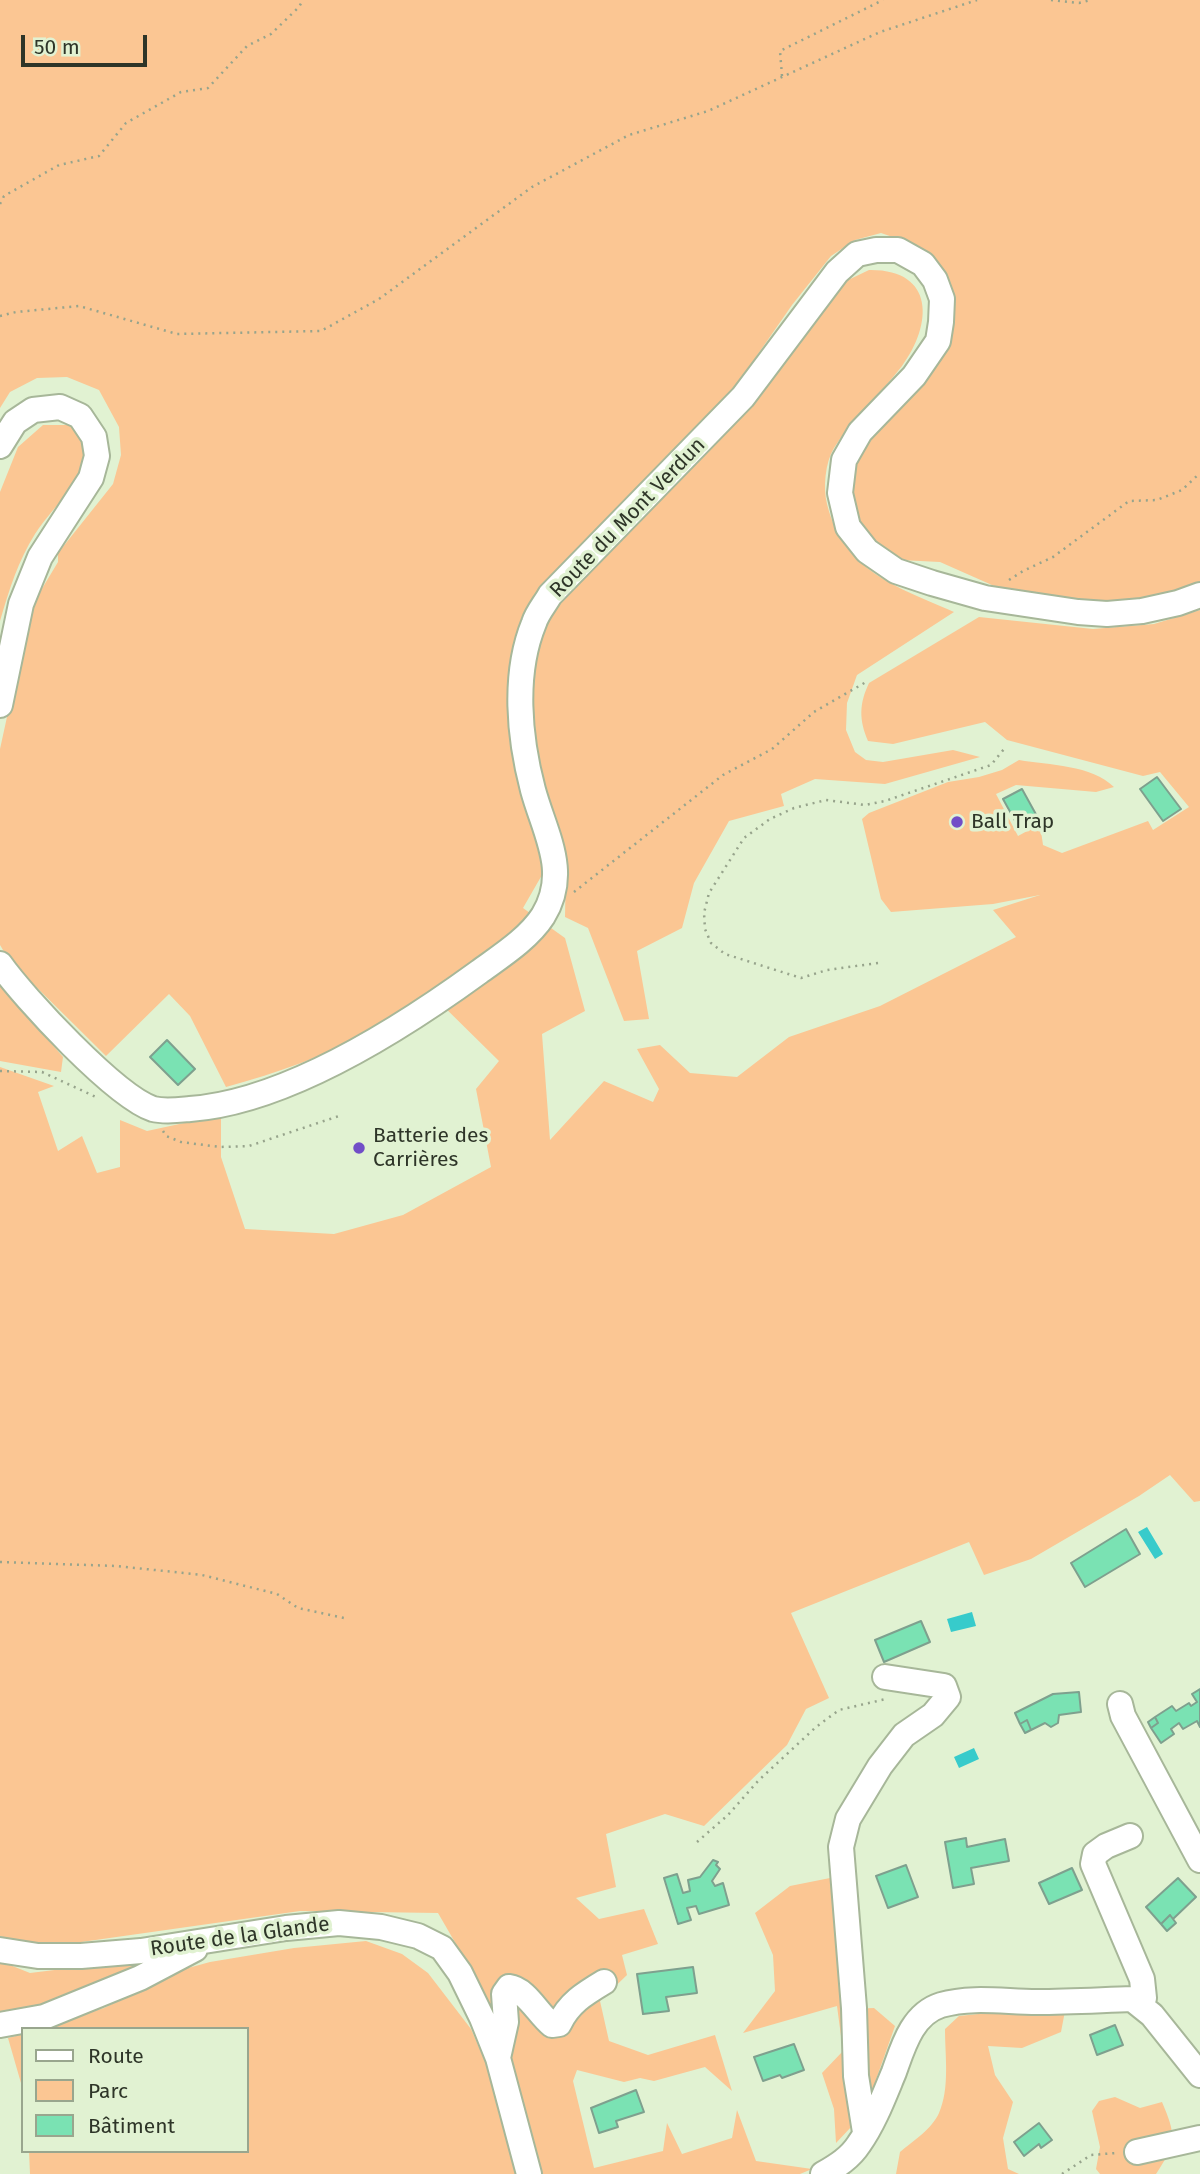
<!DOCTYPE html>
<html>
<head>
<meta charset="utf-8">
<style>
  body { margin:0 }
  #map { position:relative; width:1200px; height:2174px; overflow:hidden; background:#e1f2d2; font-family:"Fira Sans",sans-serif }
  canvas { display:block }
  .legend { position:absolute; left:21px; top:2027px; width:228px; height:126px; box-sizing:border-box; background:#e1f2d2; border:2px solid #99a68e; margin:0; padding:9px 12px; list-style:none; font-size:21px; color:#2e3528 }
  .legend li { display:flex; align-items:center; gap:14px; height:35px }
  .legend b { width:35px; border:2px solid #99a68e }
  .scale { position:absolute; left:21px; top:35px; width:126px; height:32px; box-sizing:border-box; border:4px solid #2e3528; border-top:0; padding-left:9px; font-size:21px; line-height:24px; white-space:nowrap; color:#2e3528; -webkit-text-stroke:5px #e1f2d2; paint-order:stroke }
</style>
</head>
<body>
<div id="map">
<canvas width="1200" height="2174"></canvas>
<ul class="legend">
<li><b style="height:9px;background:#fff"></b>Route</li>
<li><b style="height:19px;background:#fbc693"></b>Parc</li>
<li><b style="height:19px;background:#7ae2b3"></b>Bâtiment</li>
</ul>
<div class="scale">50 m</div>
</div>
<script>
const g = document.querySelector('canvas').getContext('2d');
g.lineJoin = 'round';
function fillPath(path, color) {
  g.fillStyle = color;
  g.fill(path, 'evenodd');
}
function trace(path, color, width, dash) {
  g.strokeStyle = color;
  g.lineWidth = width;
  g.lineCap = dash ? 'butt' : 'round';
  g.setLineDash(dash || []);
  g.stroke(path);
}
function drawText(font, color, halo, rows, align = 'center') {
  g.font = font + ' "Fira Sans",sans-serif';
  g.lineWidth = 7;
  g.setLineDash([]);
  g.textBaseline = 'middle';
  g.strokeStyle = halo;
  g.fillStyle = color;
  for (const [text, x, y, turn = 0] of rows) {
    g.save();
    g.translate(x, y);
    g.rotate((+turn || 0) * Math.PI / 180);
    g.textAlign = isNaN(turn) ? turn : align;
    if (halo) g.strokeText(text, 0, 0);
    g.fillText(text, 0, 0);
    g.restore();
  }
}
const green = new Path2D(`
  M0,0H1200V584L1144,600L1082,602L1010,593L940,562L900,560L875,544L857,524L850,490L853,467L881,422L946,346L954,315L947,276L919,246L881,233L855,240L831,256L792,305L740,380L701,430L548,586L511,667L507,704L511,742L521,792L538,840L542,875L523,908L565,938L585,1011L542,1034L550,1140L604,1081L653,1102L659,1089L637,1049L660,1045L690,1073L737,1077L789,1037L880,1006L1016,937L993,910L1040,895L993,904L891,912L881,899L862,819L869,813L948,782L979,777L1002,770L1019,760C1049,765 1092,765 1114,787L1096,792L1016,785L996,794L1018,836L1040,824L1043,845L1062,853L1148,821L1153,830L1189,807L1160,772L1143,776L1007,740L985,722L893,744L868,741C859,720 859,704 869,683L979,617L1093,629L1154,624L1200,610V1501L1194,1502L1170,1475L1139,1496L1031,1559L984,1575L969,1542L791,1613L829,1698L806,1709L787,1745L704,1826L665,1814L606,1834L616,1887L576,1898L599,1919L644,1909L658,1944L622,1955L627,1975L600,2001L609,2041L648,2055L715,2035L732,2091L705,2067L654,2081L640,2078L624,2082L577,2070L573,2081L594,2168L663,2151L667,2123L682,2154L732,2138L737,2110L756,2161L812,2169L800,2174H536L467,1963L438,1913L300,1911L39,1948L0,1936V1067L54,1086L38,1092L58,1151L82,1136L97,1173L120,1167V1120L147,1131L221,1115V1157L245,1229L334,1234L403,1215L491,1167L476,1089L499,1061L430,993C412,1005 394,1018 376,1028C329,1055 277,1073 226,1087L190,1016L169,994L106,1056L9,960L0,945V749L31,607L58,562V553L113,484L121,455L119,427L99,390L67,377L37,378L10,392L0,408Z
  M869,270C935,269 933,324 902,366C880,395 853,417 834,448C825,463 823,488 827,504C844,572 896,586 954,612L857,675L847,703L846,730L855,752L866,760L883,762L953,750L980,757L885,784L815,779L781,794L784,806L729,821L694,883L682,928L637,951L649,1019L624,1021L588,928L565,917L566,865L541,785L528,694L542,627L560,598L761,396L811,323L844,282Z
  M43,425H70L84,439C86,485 58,499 35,534C18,561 9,590 0,621V492L18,447Z
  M0,983L63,1057L61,1072L0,1061Z
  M835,1877L848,2009L874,2008L895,2026L872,2091L851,2094L852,2126L836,2143L834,2109L822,2073L843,2051L837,2006L743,2033L775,1991L773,1955L755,1913L790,1886Z
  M366,1941L402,1954L428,1973L471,2029L489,2070L523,2174H30L29,2151H247V2029H39L104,2008L181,1970L210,1962L294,1948Z
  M169,1956L91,1991L0,2017V1961L30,1973Z
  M1007,2011H1065L1061,2032L1022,2048L988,2046L995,2075L1013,2102L1003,2138L1008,2169L1019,2174H896L900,2152C913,2141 932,2129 939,2113C950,2088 945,2056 945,2029L959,2016Z
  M23,2034V2090L8,2038Z
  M1115,2097L1140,2108L1162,2102C1176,2135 1177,2143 1156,2174H1100L1096,2169L1100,2147L1092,2111L1099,2101Z`);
const water = new Path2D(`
  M1147,1527L1163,1554L1155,1559L1138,1532Z
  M972,1612L976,1626L951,1632L947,1619Z
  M974,1748L979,1759L959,1768L954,1757Z`);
const building = new Path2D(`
  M1157,777L1181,809L1163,821L1140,789Z
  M1022,789L1038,818L1019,828L1003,799Z
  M167,1040L195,1069L178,1085L150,1057Z
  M1126,1529L1140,1554L1085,1587L1071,1563Z
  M921,1621L930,1642L884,1662L875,1640Z
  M1200,1689V1727L1197,1721L1183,1729L1179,1723L1171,1729L1174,1734L1161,1743L1151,1728L1158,1723L1155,1717L1172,1706L1176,1711L1189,1703L1191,1706L1197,1702L1192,1694Z
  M1079,1692L1081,1712L1059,1715L1058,1723L1051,1727L1045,1723L1031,1730L1027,1720L1020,1724L1015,1713L1053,1694Z
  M1155,1717L1158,1723L1151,1728L1148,1722Z
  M1027,1720L1031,1730L1025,1733L1020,1724Z
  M966,1838L967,1847L1005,1839L1009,1861L971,1868L974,1884L953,1888L945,1842Z
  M713,1860L718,1862L716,1865L720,1869L712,1881L715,1886L723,1883L729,1905L699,1914L696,1906L687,1908L691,1920L678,1924L664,1878L677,1874L683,1893L690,1891L688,1880L700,1877Z
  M906,1865L918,1897L888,1908L876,1876Z
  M1072,1868L1082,1890L1049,1904L1039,1883Z
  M1178,1878L1196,1897L1173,1919L1170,1915L1161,1924L1146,1907Z
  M1170,1915L1176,1923L1167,1931L1161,1924Z
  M693,1967L697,1993L666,1997L669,2011L643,2014L637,1974Z
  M1115,2025L1123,2045L1097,2055L1090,2035Z
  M794,2044L804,2070L782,2078L780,2075L763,2081L754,2057Z
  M636,2090L644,2112L616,2121L618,2127L599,2133L591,2108Z
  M1039,2123L1052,2140L1041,2148L1039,2144L1024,2156L1014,2142Z`);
const path = new Path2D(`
  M1051,0L1079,3L1091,0
  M782,76L780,51L883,0
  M0,204L4,196L59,165L99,156L126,123L181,92L208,88L247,46L271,34L299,7L303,0
  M0,316L16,312L79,306L177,334L321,331L379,299L532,187L629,135L708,111L880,32L977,0
  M1009,580L1023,571L1053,557L1129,501L1157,500L1182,490L1200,473
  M574,892L723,775L772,749L814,712L866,682
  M878,963L827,970L801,978L725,954L711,943L705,929L704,913L709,893L744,838L770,819L794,808L826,800L865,805L885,801L991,765L1004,749
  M0,1071L42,1072L96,1097
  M163,1131L166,1136L181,1142L220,1147L249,1146L339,1116
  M0,1562L117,1566L202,1575L277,1594L298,1608L344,1618
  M697,1842L728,1815L758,1781L816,1727L839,1710L886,1699
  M1062,2174L1091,2155L1116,2153`);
const minor = new Path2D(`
  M0,446L15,422L33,410L60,407L80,416L94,437L97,456L91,478L40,557L21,604L0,705
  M0,964C24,998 115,1096 153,1109C165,1112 179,1110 190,1109C287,1102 402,1028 479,972C501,956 528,939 543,916C570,872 545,834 533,790C519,737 513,674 534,623C537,613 545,604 550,595L743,397L837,272L857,254L876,250H898L923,264L935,280L942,299L941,322L938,341L914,376L860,432L844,460L840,493L848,527L867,551L896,571L932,583L985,598L1078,612L1107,614L1142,611L1178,603L1200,595
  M1120,1704L1123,1716L1200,1860
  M1130,1836L1106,1846L1095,1854L1093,1864L1142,1979L1144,1998L1141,2006
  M0,1950L38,1956H81L141,1951L286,1928L339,1923L381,1927L418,1936L442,1948L460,1973L482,2018L498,2058L529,2174
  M0,2025L44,2017L140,1978L195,1949
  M498,2058L506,2022L504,1994L509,1987C526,1989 538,2014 552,2025L559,2024C569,2003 584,1994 604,1982
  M865,2132L856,2076L854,2008L841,1847L848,1819L880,1766L904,1735L933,1715L948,1697L944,1686L885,1677
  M1137,2152L1200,2138
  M823,2174C837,2166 850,2158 859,2144C874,2123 884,2096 894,2072C903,2047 912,2014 941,2005C972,1996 1005,2002 1037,2002C1068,2002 1101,2000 1132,1999L1152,2015L1200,2075`);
const markers = [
  [957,822,7,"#714ec7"],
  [359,1148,7,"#714ec7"]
];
const streetNames = [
  ["Route du Mont Verdun",628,518,-46],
  ["Route de la Glande",240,1937,-8]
];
const poiNames = [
  ["Ball Trap",971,822],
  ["Batterie des",373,1136],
  ["Carrières",373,1160]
];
fillPath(green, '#fbc693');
fillPath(water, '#37cbcb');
fillPath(building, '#7ae2b3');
trace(building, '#7ea08e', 2);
trace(minor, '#a7b799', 28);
trace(path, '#97a48c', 2.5, [2, 5]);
trace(minor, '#fff', 24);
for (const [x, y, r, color] of markers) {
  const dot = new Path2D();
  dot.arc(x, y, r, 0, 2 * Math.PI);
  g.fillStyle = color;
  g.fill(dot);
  trace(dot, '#e1f2d2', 2.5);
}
drawText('21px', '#2e3528', '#e1f2d2', streetNames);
drawText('21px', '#2e3528', '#e1f2d2', poiNames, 'left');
</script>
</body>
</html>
